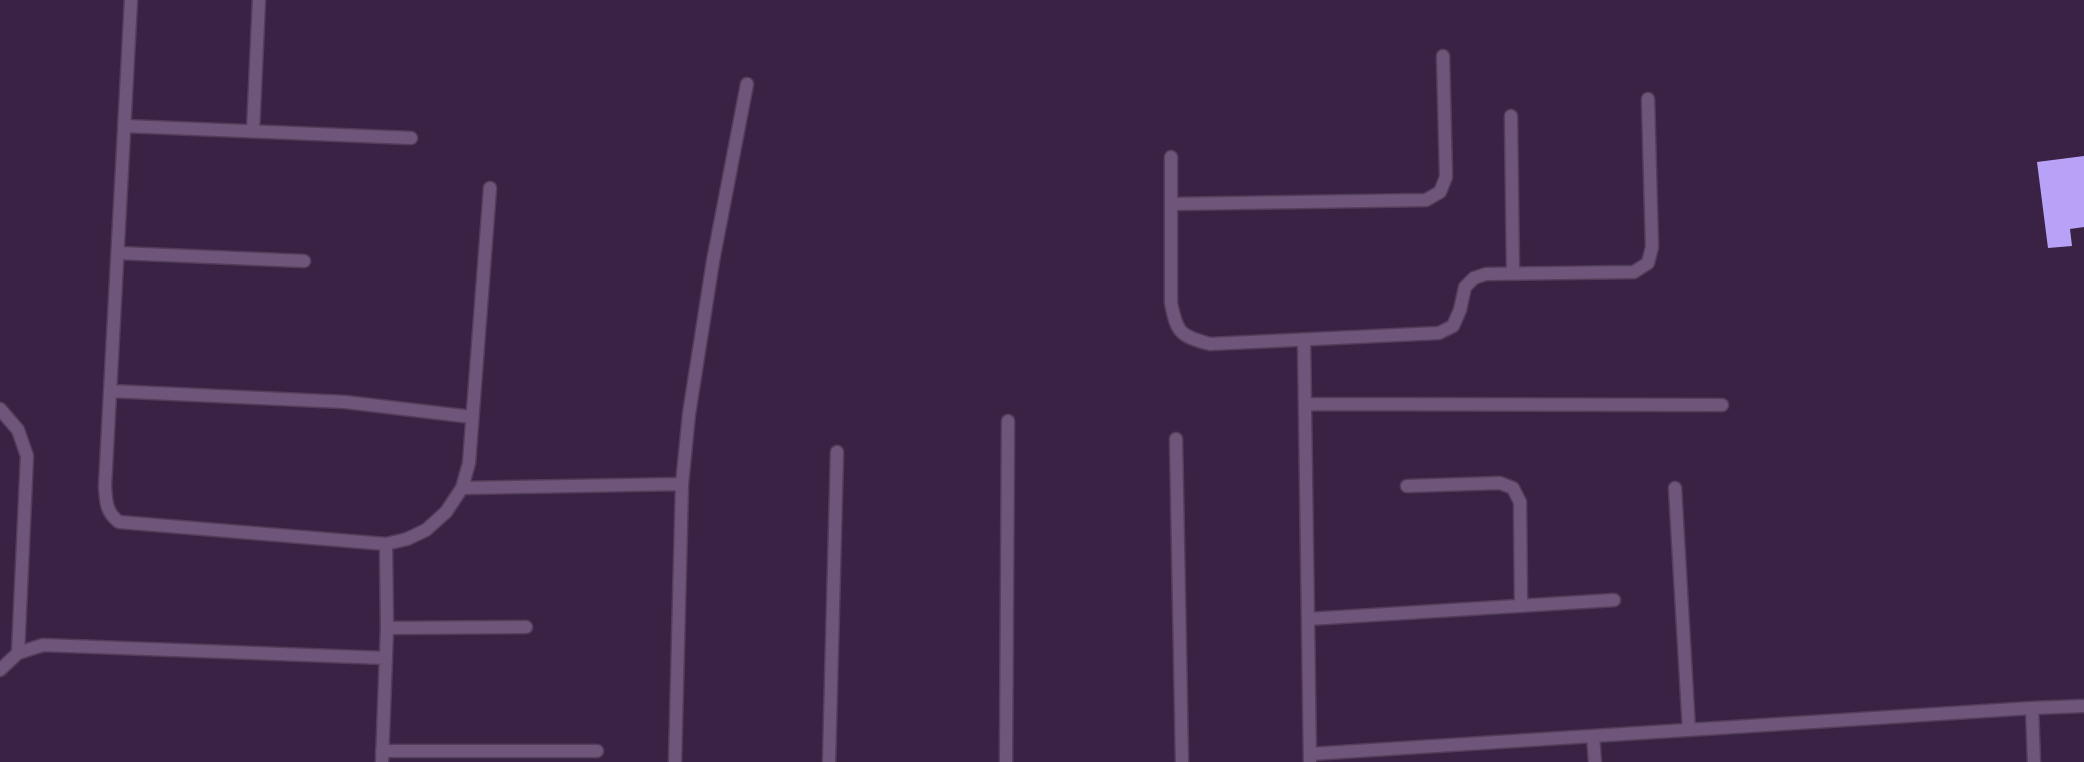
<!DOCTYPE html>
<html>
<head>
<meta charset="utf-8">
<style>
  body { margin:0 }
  canvas { display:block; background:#3a2244 }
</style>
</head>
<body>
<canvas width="2084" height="762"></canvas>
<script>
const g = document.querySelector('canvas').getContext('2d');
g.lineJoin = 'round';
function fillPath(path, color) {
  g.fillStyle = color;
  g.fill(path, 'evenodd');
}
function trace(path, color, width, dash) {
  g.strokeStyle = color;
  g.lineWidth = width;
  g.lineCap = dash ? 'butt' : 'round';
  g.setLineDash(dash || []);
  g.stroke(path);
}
const building = new Path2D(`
  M2084,156V227L2070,229L2072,246L2048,248L2037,162Z`);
const minor = new Path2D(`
  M131,0L105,486C106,502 106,512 119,522L386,544L407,539L426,530L446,512L462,488L469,463L490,188
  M1511,116L1513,274
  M125,126L411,138
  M253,131L259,0
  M1171,157V303C1177,333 1180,336 1210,344L1439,333L1453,326L1460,310L1465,287L1474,278L1486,274L1634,272L1648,263L1652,247L1648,99
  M1171,204L1426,200L1440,192L1446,177L1443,56
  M118,253L304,261
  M1304,340L1310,762
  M110,391L345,402L472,417
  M1305,404L1722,405
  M0,409L18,430L27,456L18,653
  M1176,439L1182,762
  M1407,486L1500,483L1513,488L1520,502L1521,606
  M462,488L682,484
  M1675,488L1689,730
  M1308,619L1614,600
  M387,628L526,627
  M0,670L18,653L43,645L385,658
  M2032,708L2034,762
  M1593,736L1595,762
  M382,751H597
  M1310,754L2032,708L2084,706
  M382,762L387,628L386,544
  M675,762L682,484L689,414L713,261L747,84
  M829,762L837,452
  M1006,762L1008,421`);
fillPath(building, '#b8a2f7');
trace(minor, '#533e5a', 15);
trace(minor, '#6f557a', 12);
</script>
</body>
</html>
